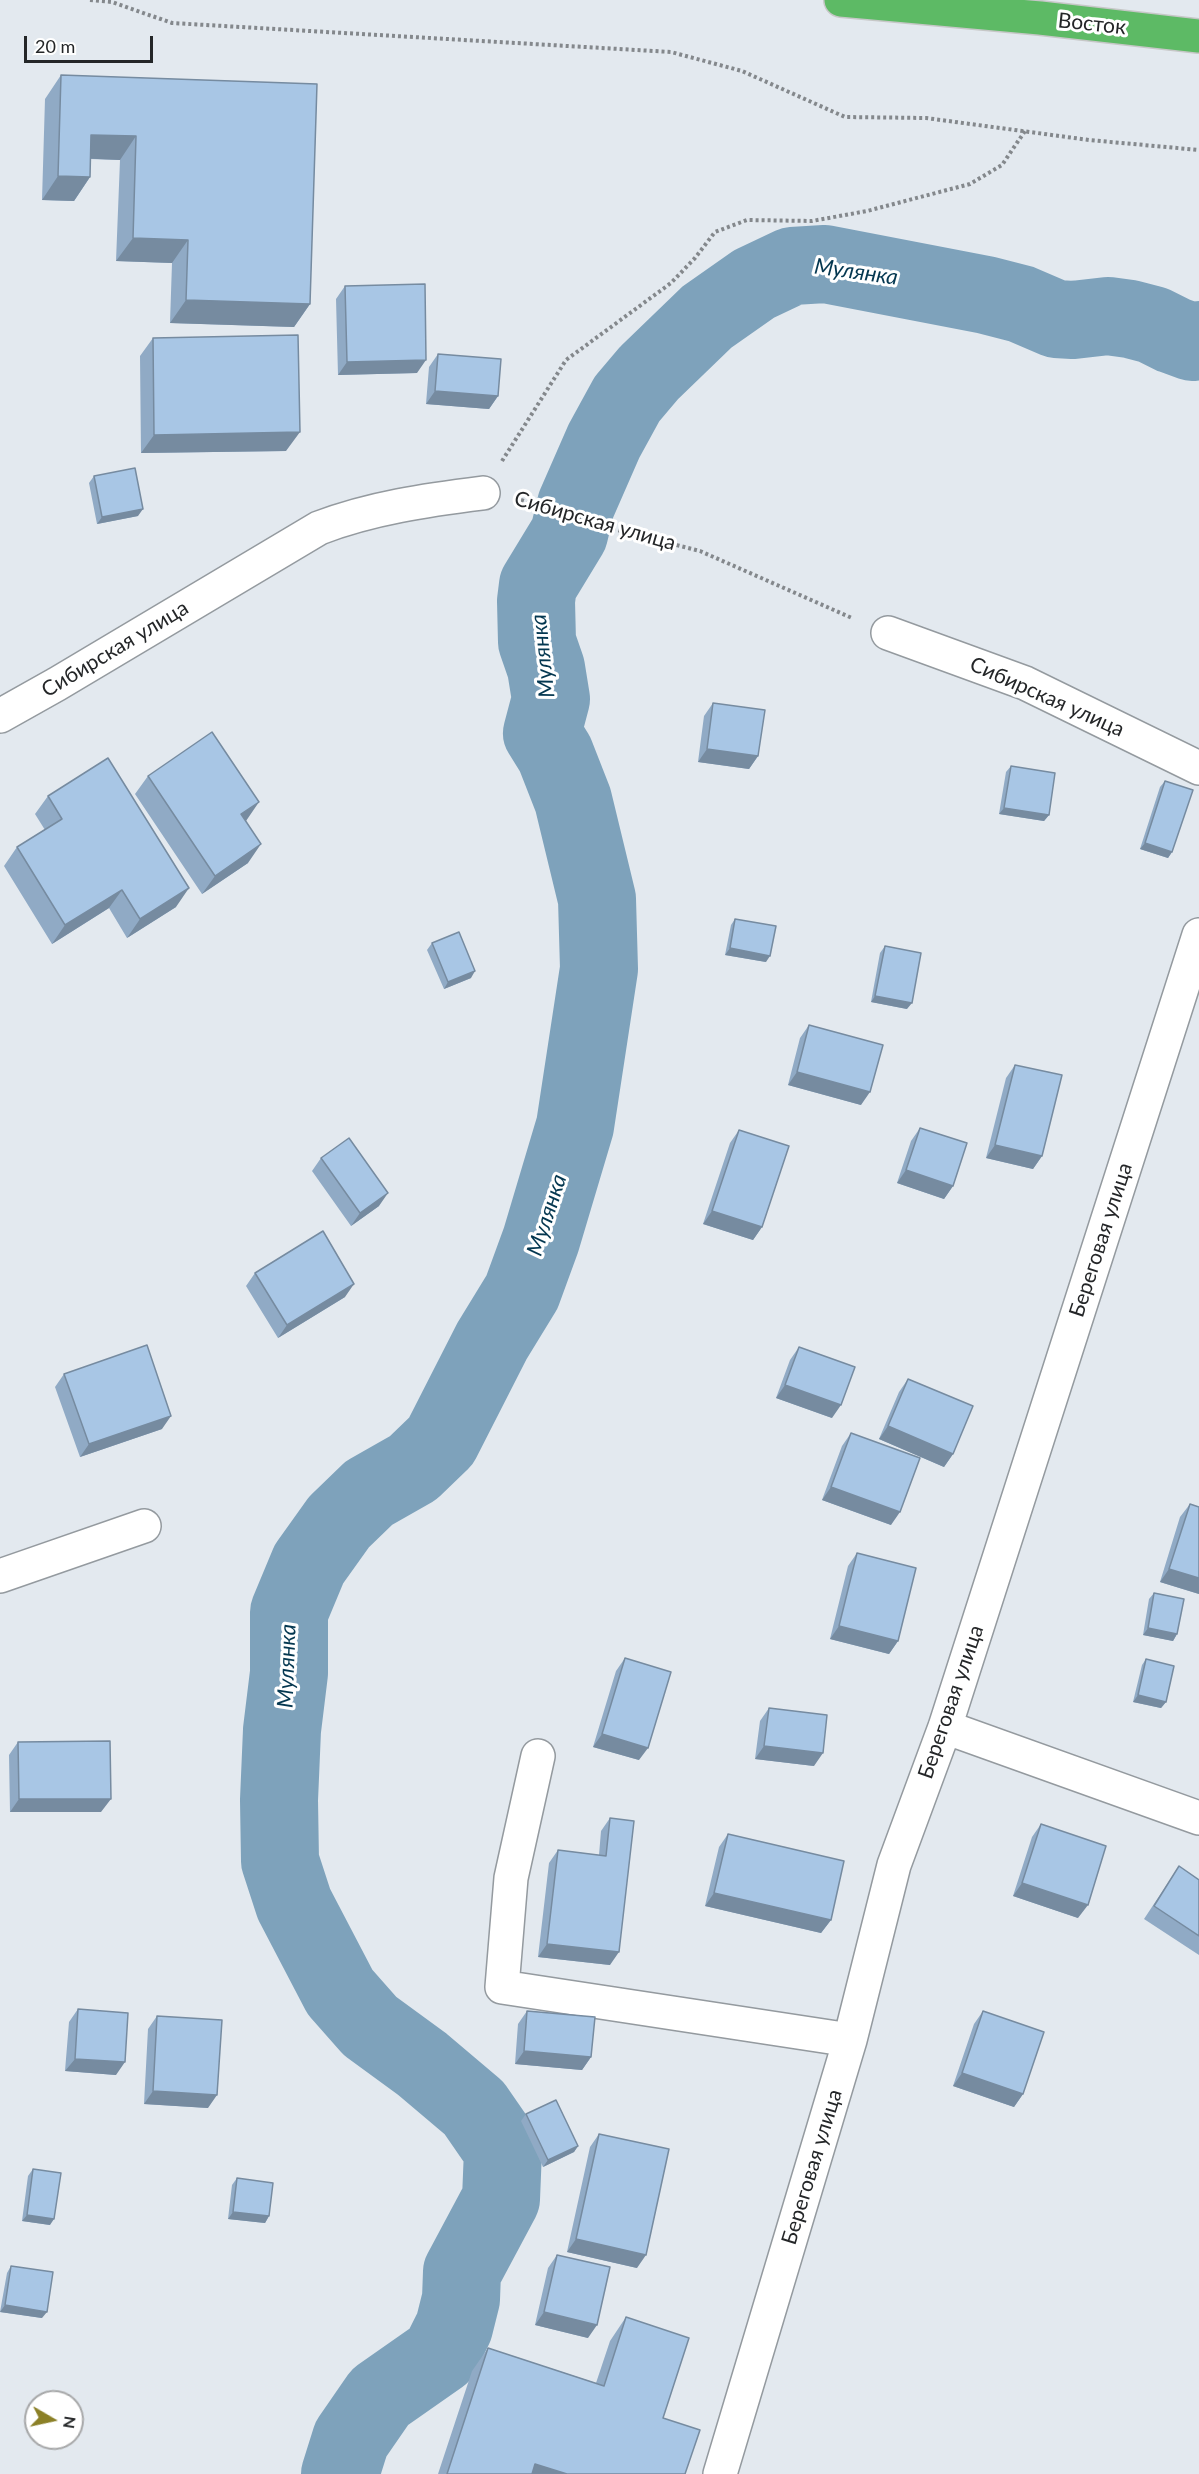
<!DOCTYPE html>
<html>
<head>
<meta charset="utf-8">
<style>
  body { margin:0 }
  #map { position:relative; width:1199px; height:2474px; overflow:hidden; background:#e3e9ef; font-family:Lato,sans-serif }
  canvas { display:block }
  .north { position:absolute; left:24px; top:2390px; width:60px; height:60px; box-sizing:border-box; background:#fff; border:2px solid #a7a8a9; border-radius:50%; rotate:99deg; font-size:16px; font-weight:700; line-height:24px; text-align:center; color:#242628 }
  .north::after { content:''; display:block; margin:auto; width:21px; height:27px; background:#8b8027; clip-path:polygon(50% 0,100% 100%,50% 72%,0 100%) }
  .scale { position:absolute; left:24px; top:36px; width:129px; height:27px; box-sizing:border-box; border:3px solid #242628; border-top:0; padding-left:8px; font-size:18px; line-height:21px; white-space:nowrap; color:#242628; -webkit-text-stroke:4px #fff; paint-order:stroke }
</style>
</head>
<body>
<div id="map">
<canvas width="1199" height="2474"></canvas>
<div class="north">N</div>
<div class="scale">20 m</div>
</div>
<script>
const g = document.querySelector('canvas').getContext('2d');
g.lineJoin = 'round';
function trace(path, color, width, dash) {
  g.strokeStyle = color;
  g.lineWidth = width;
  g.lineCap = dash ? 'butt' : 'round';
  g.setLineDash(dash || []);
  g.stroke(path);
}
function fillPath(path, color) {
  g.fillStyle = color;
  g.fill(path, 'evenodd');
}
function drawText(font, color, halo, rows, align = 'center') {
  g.font = font + ' Lato,sans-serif';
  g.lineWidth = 6;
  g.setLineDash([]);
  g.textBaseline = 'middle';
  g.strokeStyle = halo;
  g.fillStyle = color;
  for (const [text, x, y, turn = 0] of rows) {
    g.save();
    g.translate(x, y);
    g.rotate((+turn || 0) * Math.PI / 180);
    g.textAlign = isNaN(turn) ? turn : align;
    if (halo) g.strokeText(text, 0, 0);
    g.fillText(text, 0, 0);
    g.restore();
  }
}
const river = new Path2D(`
  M340,2474L351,2439L380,2397L440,2355L454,2327L461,2299L462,2272L501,2199L503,2150L474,2108L422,2064L370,2026L340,1992L294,1904L280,1861L279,1800L282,1730L289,1673V1612L309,1564L339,1522L369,1493L413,1468L441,1441L492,1341L522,1292L541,1240L575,1126L599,969L597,899L573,800L555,754L542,733L551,699L546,668L537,642L536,601L538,585L569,534L576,505L604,441L627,399L649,373L707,317L754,284L792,266L825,264L986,295L1021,304L1056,319L1073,320L1108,316L1130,319L1153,325L1173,335L1192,342L1199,340`);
const path = new Path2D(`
  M90,0L112,2L172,23L671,52L742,71L845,117L926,118L1089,140L1199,150
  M502,461L566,360L671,283L695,258L715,232L747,220L812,221L867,211L970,184L1002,165L1025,131
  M521,500L617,530L700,551L852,618`);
const minor = new Path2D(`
  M888,633L1025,683L1199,768
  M0,716L57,684L319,528C371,508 427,500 483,493
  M0,1576L144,1526
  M945,1727L1199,1818
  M538,1756L511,1878L502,1987L850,2040
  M720,2474L850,2040L894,1865L945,1727L1199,935`);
const highway = new Path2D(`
  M841,0L1040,18L1199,36`);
const wall = new Path2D(`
  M61,75L317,84L310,304L294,327L170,323L172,263L116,261L120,160L90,159V177L74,201L42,200L45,99Z
  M345,286L417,373L338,375L336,299Z
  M153,338L286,451L141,453L140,356Z
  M438,354L498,396L489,409L426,404L429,367Z
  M94,476L138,516L97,524L89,483Z
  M713,703L758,756L749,769L698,762L704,716Z
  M1011,766L1049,815L1044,821L999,814L1006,772Z
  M148,776L246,821L248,863L202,894L135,794Z
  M1165,781L1172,852L1168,858L1140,849L1160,787Z
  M48,796L176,907L127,938L109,908L52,944L4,866L17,847L45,830L35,814Z
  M735,919L766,962L725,955L731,925Z
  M432,943L471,978L444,989L427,950Z
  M885,946L907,1009L871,1002L880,953Z
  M809,1025L861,1105L788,1085L800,1038Z
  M1015,1065L1042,1156L1033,1169L986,1158L1006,1078Z
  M920,1128L953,1186L944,1199L897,1183L911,1141Z
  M739,1130L762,1227L753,1240L703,1224L730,1143Z
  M321,1158L379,1206L351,1226L312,1171Z
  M255,1273L345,1297L278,1338L246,1286Z
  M799,1347L832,1418L776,1398L790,1360Z
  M64,1374L162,1429L80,1457L55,1387Z
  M908,1379L953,1454L944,1467L879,1439L899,1392Z
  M851,1433L891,1525L822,1500L842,1446Z
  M1190,1504L1199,1507V1594L1160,1582L1180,1517Z
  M857,1553L898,1641L889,1654L830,1639L848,1566Z
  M1154,1593L1177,1634L1173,1641L1143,1635L1149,1599Z
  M625,1658L639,1760L593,1747L616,1671Z
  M1146,1659L1166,1702L1161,1708L1133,1702L1142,1665Z
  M769,1708L814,1766L755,1759L760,1721Z
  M18,1742L101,1812H10L9,1755Z
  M610,1818V1965L538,1957L549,1863L558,1850L599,1855L601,1831Z
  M1041,1824L1078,1918L1013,1896L1032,1837Z
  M728,1834L831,1920L821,1933L705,1906L719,1847Z
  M1179,1866L1199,1880V1955L1144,1919Z
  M78,2009L116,2075L65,2071L69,2022Z
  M527,2011L591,2057L582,2070L515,2064L518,2024Z
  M983,2011L1023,2094L1014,2107L953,2086L974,2024Z
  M157,2016L208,2108L144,2104L148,2029Z
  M526,2114L578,2146L574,2152L543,2167L521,2121Z
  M599,2134L637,2268L567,2252L590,2147Z
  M33,2169L50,2225L22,2221L28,2176Z
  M237,2178L269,2216L265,2223L228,2219L232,2185Z
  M557,2255L588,2338L535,2325L548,2268Z
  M11,2266L42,2318L0,2312L7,2273Z
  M626,2317L663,2418L685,2474H438L472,2371L488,2348L596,2383L610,2341Z`);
const shadedWall = new Path2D(`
  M91,135L136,136L120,160L75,158Z
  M58,176L90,177L74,201L42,200Z
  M133,238L188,240L172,263L116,261Z
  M186,300L310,304L294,327L170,323Z
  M426,360L417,373L338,375L347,362Z
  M435,391L498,396L489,409L426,404Z
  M300,432L286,451L141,453L154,435Z
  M143,509L138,516L97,524L102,517Z
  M707,749L758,756L749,769L698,762Z
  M259,802L246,821L228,833L241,814Z
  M1004,808L1049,815L1044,821L999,814Z
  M1145,843L1172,852L1168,858L1140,849Z
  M261,844L248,863L202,894L215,876Z
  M189,888L176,907L127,938L140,919Z
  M122,890L109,908L52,944L65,925Z
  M730,948L770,956L766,962L725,955Z
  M475,971L471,978L444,989L448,982Z
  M875,996L912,1003L907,1009L871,1002Z
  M797,1072L870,1092L861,1105L788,1085Z
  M995,1145L1042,1156L1033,1169L986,1158Z
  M906,1170L953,1186L944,1199L897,1183Z
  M388,1193L379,1206L351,1226L360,1213Z
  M712,1211L762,1227L753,1240L703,1224Z
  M354,1284L345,1297L278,1338L287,1325Z
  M785,1385L841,1405L832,1418L776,1398Z
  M171,1416L162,1429L80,1457L89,1444Z
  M888,1426L953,1454L944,1467L879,1439Z
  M831,1487L900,1512L891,1525L822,1500Z
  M1169,1569L1199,1578V1594L1160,1582Z
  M839,1626L898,1641L889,1654L830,1639Z
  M1148,1628L1177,1634L1173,1641L1143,1635Z
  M1138,1695L1166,1702L1161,1708L1133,1702Z
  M602,1734L648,1748L639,1760L593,1747Z
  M764,1746L823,1753L814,1766L755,1759Z
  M19,1799H111L101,1812H10Z
  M1022,1883L1088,1905L1078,1918L1013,1896Z
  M714,1893L831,1920L821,1933L705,1906Z
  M547,1944L619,1952L610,1965L538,1957Z
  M524,2051L591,2057L582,2070L515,2064Z
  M75,2059L125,2062L116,2075L65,2071Z
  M962,2073L1023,2094L1014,2107L953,2086Z
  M153,2091L217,2095L208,2108L144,2104Z
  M578,2146L574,2152L543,2167L548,2160Z
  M233,2212L269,2216L265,2223L228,2219Z
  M27,2215L54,2219L50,2225L22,2221Z
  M576,2239L646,2255L637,2268L567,2252Z
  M5,2305L47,2312L42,2318L0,2312Z
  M544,2312L597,2325L588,2338L535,2325Z
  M535,2464L567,2474H528Z`);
const building = new Path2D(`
  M61,75L317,84L310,304L186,300L188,240L133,238L136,136L91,135L90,177L58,176Z
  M425,284L426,360L347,362L345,286Z
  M298,335L300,432L154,435L153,338Z
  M438,354L501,359L498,396L435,391Z
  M135,468L143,509L102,517L94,476Z
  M713,703L765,710L758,756L707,749Z
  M212,732L259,802L241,814L261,844L215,876L148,776Z
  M108,758L189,888L140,919L122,890L65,925L17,847L62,819L48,796Z
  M1011,766L1055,773L1049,815L1004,808Z
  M1165,781L1193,790L1172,852L1145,843Z
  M735,919L776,926L770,956L730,948Z
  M459,932L475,971L448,982L432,943Z
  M885,946L921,953L912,1003L875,996Z
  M809,1025L883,1045L870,1092L797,1072Z
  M1015,1065L1062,1075L1042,1156L995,1145Z
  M920,1128L967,1143L953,1186L906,1170Z
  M739,1130L789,1146L762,1227L712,1211Z
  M349,1138L388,1193L360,1213L321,1158Z
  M323,1231L354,1284L287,1325L255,1273Z
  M147,1345L171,1416L89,1444L64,1374Z
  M799,1347L855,1367L841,1405L785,1385Z
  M908,1379L973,1406L953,1454L888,1426Z
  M851,1433L920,1458L900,1512L831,1487Z
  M1190,1504L1199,1507V1578L1169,1569Z
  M857,1553L916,1568L898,1641L839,1626Z
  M1154,1593L1184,1599L1177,1634L1148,1628Z
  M625,1658L671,1672L648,1748L602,1734Z
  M1146,1659L1174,1666L1166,1702L1138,1695Z
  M769,1708L827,1715L823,1753L764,1746Z
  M110,1741L111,1799H19L18,1742Z
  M610,1818L634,1821L619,1952L547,1944L558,1850L606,1856Z
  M1041,1824L1106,1846L1088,1905L1022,1883Z
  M728,1834L844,1861L831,1920L714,1893Z
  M1179,1866L1199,1880V1936L1154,1906Z
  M78,2009L128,2013L125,2062L75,2059Z
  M527,2011L595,2017L591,2057L524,2051Z
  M983,2011L1044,2032L1023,2094L962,2073Z
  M157,2016L222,2020L217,2095L153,2091Z
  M556,2100L578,2146L548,2160L526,2114Z
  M599,2134L669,2149L646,2255L576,2239Z
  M33,2169L61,2173L54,2219L27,2215Z
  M237,2178L273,2183L269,2216L233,2212Z
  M557,2255L610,2267L597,2325L544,2312Z
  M11,2266L53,2272L47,2312L5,2305Z
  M626,2317L689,2338L663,2418L700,2430L685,2474H567L535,2464L532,2474H447L488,2348L604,2386Z`);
const streetNames = [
  ["Восток",1092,24,6],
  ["Сибирская улица",595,521,16],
  ["Сибирская улица",115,649,-31],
  ["Сибирская улица",1047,697,24],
  ["Береговая улица",1101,1240,-72],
  ["Береговая улица",951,1702,-71],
  ["Береговая улица",812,2167,-73]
];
const waterNames = [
  ["Мулянка",856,272,8],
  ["Мулянка",543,656,-96],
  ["Мулянка",547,1215,-72],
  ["Мулянка",287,1666,-88]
];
trace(river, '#7ea2bb', 78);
trace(minor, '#949a9f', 36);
trace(highway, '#c6c7c7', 36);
trace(path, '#84888c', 4, [3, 3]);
trace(minor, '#fff', 33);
trace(highway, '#5dba65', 33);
fillPath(wall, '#90aac5');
fillPath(shadedWall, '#768ba0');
fillPath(building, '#a8c6e5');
trace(building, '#768ba0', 1.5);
drawText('21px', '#242628', '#fff', streetNames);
drawText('italic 22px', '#043750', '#fff', waterNames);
</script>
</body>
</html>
